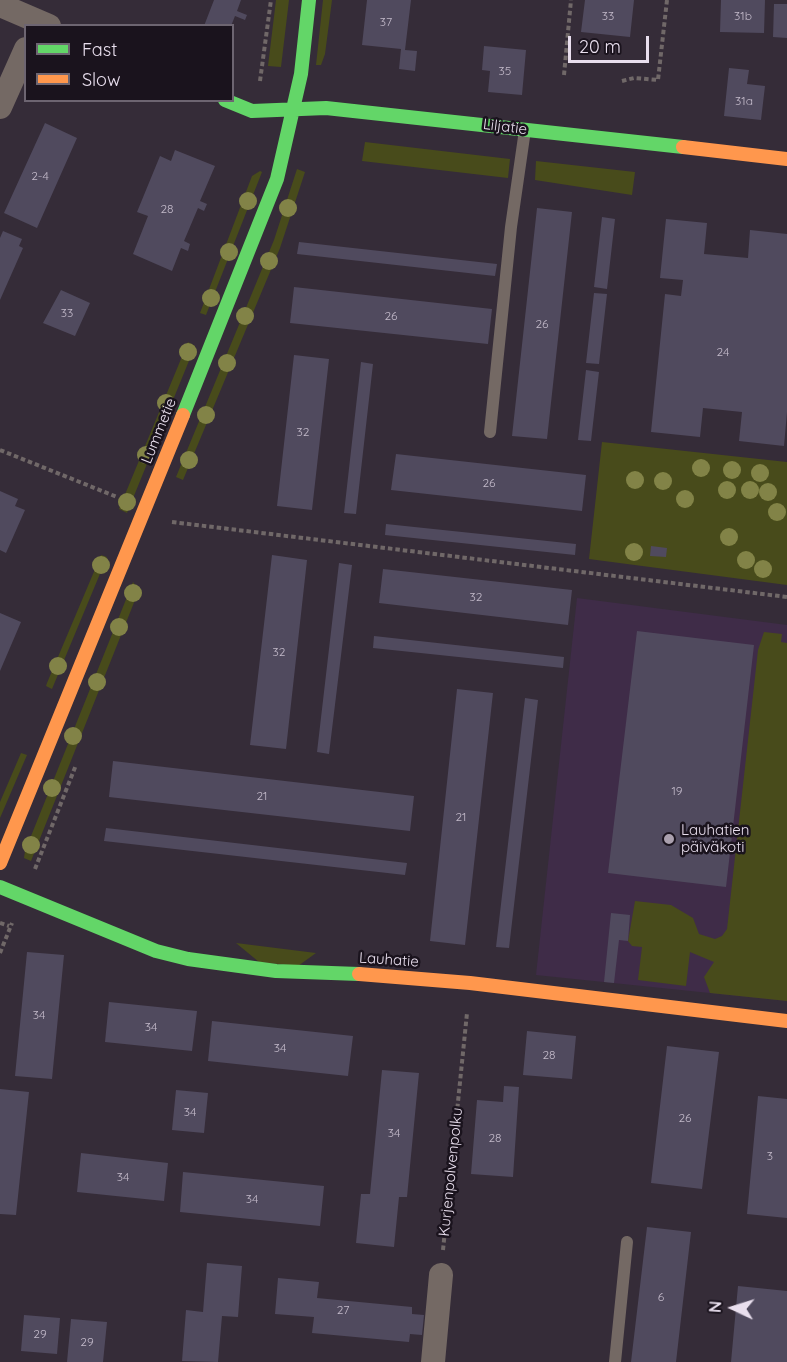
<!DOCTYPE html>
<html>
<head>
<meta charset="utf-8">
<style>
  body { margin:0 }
  #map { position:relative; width:787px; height:1362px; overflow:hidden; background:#352c38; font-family:Quicksand,sans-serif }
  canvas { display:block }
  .legend { position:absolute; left:24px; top:24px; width:210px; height:78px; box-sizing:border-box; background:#1a131d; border:2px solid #6d6571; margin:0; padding:8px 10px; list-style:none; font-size:18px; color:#e9dfee }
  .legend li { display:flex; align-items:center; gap:12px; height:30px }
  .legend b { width:30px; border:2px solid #6d6571 }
  .north { position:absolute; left:703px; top:1278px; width:60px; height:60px; -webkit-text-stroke:4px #1a131d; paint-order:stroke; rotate:274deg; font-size:16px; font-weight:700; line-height:24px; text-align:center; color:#e9dfee }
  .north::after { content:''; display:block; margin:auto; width:21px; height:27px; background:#e9dfee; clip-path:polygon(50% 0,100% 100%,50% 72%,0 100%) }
  .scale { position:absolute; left:568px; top:36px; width:81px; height:27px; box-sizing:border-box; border:3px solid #e9dfee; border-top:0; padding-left:8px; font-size:18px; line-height:21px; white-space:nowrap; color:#e9dfee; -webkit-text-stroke:4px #1a131d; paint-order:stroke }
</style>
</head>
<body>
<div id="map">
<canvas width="787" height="1362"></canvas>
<ul class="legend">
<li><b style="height:8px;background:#63d668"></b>Fast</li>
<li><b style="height:8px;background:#ff974d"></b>Slow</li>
</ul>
<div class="north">N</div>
<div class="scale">20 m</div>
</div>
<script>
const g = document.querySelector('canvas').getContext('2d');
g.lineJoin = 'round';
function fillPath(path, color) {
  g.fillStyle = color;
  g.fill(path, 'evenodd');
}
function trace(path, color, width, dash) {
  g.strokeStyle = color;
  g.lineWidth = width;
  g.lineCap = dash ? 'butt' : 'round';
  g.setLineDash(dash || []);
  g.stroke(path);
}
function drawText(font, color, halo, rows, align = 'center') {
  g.font = font + ' Quicksand,sans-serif';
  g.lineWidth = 5;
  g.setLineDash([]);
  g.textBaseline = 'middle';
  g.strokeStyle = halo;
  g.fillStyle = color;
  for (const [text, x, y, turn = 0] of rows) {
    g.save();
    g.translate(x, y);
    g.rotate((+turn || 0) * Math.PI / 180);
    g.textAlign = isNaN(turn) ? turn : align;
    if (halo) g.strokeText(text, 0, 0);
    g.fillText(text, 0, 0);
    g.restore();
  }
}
const built = new Path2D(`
  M577,598L787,625V1001L536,975Z`);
const green = new Path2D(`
  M276,0H289L281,67L268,66Z
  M323,0H332L325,54L321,65H316Z
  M365,142L510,159L508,178L362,161Z
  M536,161L635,172L632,195L535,180Z
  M297,169L305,172L280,248L183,480L176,477L274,240Z
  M260,171L262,172L206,315L200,313L252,176Z
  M188,342L195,346L127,513L119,509Z
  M602,442L787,462V585L589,559Z
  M101,555L107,557L52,689L46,686L47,683Z
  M133,582L139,590L31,861L24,858L25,851Z
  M764,632L782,634L781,642L787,643V1001L710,993L704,977L714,962L690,952L686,986L638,980L642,947L632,946L628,941L635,901L671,905L693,918L699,934L715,939L722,936L727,929L758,650Z
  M21,753L27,755L0,818V802Z
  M236,943L316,953L298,966L259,962Z`);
const building = new Path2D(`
  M214,0H241L237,11L247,15L245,20L235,16L231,26H204Z
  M367,0H411L405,50L417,51L415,71L399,69L401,49L362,45Z
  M585,0H634L630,37L581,32Z
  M721,0H765L764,33L720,32Z
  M774,4H787V38L773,37Z
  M484,46L526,50L522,95L488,92L490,71L482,70Z
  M729,68L749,70L747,84L765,86L761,120L724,116Z
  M45,123L77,138L37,228L4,213Z
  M175,150L215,166L200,201L207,204L204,211L198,208L184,241L190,244L188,251L181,248L172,271L133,254L148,216L137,212L160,156L171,161Z
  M537,208L572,212L547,439L512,436Z
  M602,217L615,219L607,289L594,287Z
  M666,219L707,223L704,254L748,258L750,230L787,234V412L784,446L739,441L742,412L703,408L700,437L651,432L665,294L681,296L683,280L660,278Z
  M3,231L22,239L19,246L23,248L0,300V238Z
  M299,242L497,264L495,276L297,254Z
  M294,287L492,309L488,344L290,323Z
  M61,290L90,303L75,336L43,323Z
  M594,293L607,294L599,364L586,363Z
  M294,355L329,359L312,510L277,506Z
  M361,362L373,364L356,514L344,513Z
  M586,370L599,372L591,441L578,440Z
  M396,454L586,475L582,511L391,490Z
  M0,491L18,499L15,506L25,510L6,553L0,550Z
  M386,524L576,544L575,555L385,535Z
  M651,546L667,548L666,557L650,556Z
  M272,555L307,560L286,749L250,745Z
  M339,563L352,565L329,754L317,752Z
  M383,569L572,590L568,625L379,603Z
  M0,613L21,622L0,671Z
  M637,631L754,645L726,887L608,873Z
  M374,636L564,657L563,668L373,648Z
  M457,689L493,693L465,945L430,941Z
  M525,698L538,700L509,948L496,947Z
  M113,761L414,796L410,831L109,797Z
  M106,828L407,863L405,875L104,841Z
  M611,913L630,915L628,941L619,940L614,983L604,982Z
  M27,952L64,955L52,1079L15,1076Z
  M109,1002L197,1011L192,1051L105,1042Z
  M212,1021L353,1036L348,1076L208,1061Z
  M527,1031L576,1036L572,1079L523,1075Z
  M667,1046L719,1052L702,1189L651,1183Z
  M382,1070L419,1073L407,1197H399L394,1247L356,1243L361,1194H370Z
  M504,1086L519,1087L513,1177L471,1174L477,1100L503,1102Z
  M0,1089L29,1092L16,1215L0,1214Z
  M176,1090L208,1093L204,1133L172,1130Z
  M758,1096L787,1099V1218L747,1214Z
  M81,1153L168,1163L164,1201L77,1192Z
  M183,1172L324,1186L320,1226L180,1212Z
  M647,1227L691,1232L676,1362H631Z
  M207,1263L242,1266L238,1317L222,1316L218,1362L182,1361L186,1310L203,1312Z
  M278,1278L319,1282L317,1298L412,1307V1314L424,1315L422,1335L410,1334L409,1342L312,1333L314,1317L275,1314Z
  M738,1286L787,1291V1362H731Z
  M24,1315L60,1318L57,1354L21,1351Z
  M71,1319L107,1322L103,1362H67Z`);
const path = new Path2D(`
  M564,75L571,0
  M260,81L271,0
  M622,81L634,78L658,80L667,0
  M0,450L117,497
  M172,522L787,597
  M35,869L76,765
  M0,923L9,926
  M0,953L12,923
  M443,1250L467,1013`);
const lane = new Path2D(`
  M490,432L511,227L525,130
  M615,1362L627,1242`);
const street = new Path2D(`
  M0,5L49,26
  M0,107L26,49
  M433,1362L441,1275`);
const fast = new Path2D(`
  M225,100L252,111L326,108L683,147
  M183,415L277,179L301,74L309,0
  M0,887L156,951L188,959L276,971L359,974`);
const slow = new Path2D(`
  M683,147L787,159
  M0,863L183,415
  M359,974L470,983L787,1021`);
const trees = [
  [248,201],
  [288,208],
  [229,252],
  [269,261],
  [211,298],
  [245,316],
  [188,352],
  [227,363],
  [166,403],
  [206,415],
  [146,455],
  [189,460],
  [701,468],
  [732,470],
  [760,473],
  [635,480],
  [663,481],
  [727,490],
  [750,490],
  [768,492],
  [685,499],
  [127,502],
  [777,512],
  [729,537],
  [634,552],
  [746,560],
  [101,565],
  [763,569],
  [133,593],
  [119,627],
  [58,666],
  [97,682],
  [73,736],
  [52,788],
  [31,845]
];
const markers = [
  [669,839,6,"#aaa0ae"]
];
const numberNames = [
  ["33",608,16],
  ["31b",743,16],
  ["37",386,22],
  ["35",505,71],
  ["31a",744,101],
  ["2-4",40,176],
  ["28",167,209],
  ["33",67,313],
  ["26",391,316],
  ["26",542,324],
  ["24",723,352],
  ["32",303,432],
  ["26",489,483],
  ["32",476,597],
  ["32",279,652],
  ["19",677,791],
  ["21",262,796],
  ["21",461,817],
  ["34",39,1015],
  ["34",151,1027],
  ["34",280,1048],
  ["28",549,1055],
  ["34",190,1112],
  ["26",685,1118],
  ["34",394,1133],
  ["28",495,1138],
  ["3",770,1156],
  ["34",123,1177],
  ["34",252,1199],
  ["6",661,1297],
  ["27",343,1310],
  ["29",40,1334],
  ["29",87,1342]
];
const streetNames = [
  ["Liljatie",505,127,7],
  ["Lummetie",159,431,-68],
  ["Lauhatie",389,960,4],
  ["Kurjenpolvenpolku",451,1172,-84]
];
const poiNames = [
  ["Lauhatien",681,830],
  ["päiväkoti",681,847]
];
fillPath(built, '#3f2c48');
fillPath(green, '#484b1b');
fillPath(building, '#504a5e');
trace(path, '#706868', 4, [4.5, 3]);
trace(lane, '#746964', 12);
trace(street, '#746964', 24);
trace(fast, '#63d668', 14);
trace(slow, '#ff974d', 14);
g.fillStyle = '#828347';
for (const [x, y] of trees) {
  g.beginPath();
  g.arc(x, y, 9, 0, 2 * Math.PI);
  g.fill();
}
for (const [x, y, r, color] of markers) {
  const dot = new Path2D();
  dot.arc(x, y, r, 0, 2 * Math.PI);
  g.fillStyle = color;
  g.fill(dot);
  trace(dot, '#1a131d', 2);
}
drawText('12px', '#c3baca', null, numberNames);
drawText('15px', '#e9dfee', '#1a131d', streetNames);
drawText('15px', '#e9dfee', '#1a131d', poiNames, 'left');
</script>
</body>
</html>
